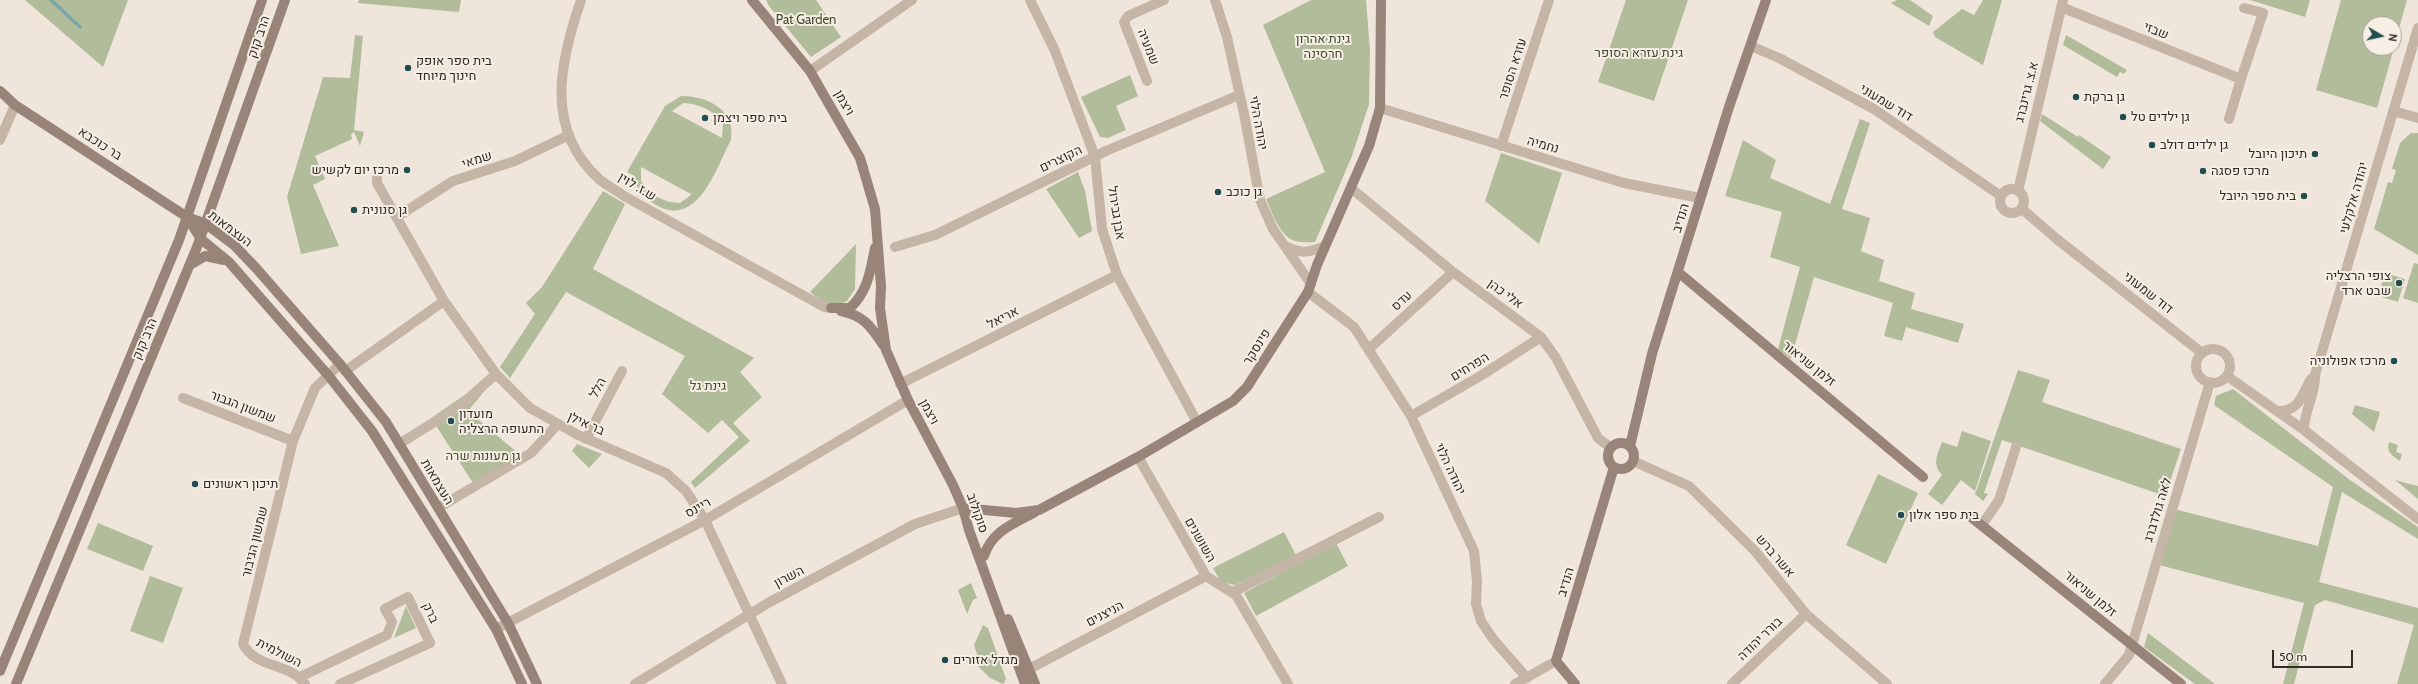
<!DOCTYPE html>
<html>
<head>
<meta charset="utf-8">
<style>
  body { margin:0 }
  #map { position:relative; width:2418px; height:684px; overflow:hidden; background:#efe5da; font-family:Cabin,sans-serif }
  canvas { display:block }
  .north { position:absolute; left:2362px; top:16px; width:40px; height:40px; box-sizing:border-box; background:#f7efe5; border:1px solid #a9a199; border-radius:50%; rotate:99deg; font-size:11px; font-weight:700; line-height:16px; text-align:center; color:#332b27 }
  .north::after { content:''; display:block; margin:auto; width:14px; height:18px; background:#204d50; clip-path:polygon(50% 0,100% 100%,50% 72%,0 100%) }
  .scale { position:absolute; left:2272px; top:650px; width:81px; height:18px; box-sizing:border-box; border:2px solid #332b27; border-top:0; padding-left:5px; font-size:12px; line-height:14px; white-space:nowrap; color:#332b27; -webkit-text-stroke:3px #f7efe5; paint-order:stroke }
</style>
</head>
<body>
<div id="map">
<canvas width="2418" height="684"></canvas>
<div class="north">N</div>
<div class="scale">50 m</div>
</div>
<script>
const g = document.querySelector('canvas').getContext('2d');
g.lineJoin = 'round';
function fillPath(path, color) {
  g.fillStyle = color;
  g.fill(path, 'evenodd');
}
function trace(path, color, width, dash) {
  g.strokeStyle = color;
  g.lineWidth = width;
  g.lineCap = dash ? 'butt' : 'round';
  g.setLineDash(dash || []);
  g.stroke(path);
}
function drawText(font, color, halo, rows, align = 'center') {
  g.font = font + ' Cabin,Heebo,sans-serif';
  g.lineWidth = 4;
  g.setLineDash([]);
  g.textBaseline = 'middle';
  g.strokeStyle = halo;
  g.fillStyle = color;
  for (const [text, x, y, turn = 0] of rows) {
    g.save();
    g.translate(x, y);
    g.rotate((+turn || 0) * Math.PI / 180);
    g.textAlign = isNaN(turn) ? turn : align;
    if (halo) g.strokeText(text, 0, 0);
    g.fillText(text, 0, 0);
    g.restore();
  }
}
const green = new Path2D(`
  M25,0H128L103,67Z
  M359,0H461L459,12L358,3Z
  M766,0H816L841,37L811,57L769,6Z
  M1311,0H1366L1370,51L1369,104L1352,156L1315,242C1309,242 1301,243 1295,241C1280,237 1272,212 1266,199L1325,172L1263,25Z
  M1626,0H1688L1654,101L1598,82Z
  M1897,0H1910L1933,16L1929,26L1891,3Z
  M1983,0H2002L1983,65L1935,37L1933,32L1962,9L1974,15Z
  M2250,0H2310L2305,17Z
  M2341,0H2407L2394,46V24H2370V48H2394L2377,108L2316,90Z
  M355,35L363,36L354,130L364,132L360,146L354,132L351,135L352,139L315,156L325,179L313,185L339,246L301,254L287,197L323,77L350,78Z
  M2066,35L2127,70L2124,74L2120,72L2117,77L2063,45Z
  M1130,75L1138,96L1116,106L1126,130L1108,138L1100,137L1081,97Z
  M681,96C707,96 736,109 731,140C716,168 698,229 656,205C644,198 636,189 633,175L627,172L665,106ZM683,103C700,104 714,110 723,124L722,138L672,111ZM641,167L691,194V195L680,203C663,203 651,194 641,181Z
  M2042,114L2078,137L2079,135L2111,157L2103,169L2040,121Z
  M1860,119L1870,123L1842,209L1870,218L1861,251L1884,260L1879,281L1915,293L1911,309L1964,324L1958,343L1906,327L1902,341L1884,336L1893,303L1814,277L1791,359L1778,349L1800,267L1770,257L1782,212L1725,196L1743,140L1776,160L1770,178L1830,204Z
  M2411,133H2418V255L2374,229L2388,182L2392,183L2396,170L2392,169L2400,143Z
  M1501,153L1562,173L1539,244L1485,201Z
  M1078,172L1085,191L1092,231L1079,238L1046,189Z
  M603,191L625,204L593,269L754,358L740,372L762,397L733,423L750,441L695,488L691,482L739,437L722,420L708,433L662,394L685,356L566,292L510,378L500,367L535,314L526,303L542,287Z
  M856,244L855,289L847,301L840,304L825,303L810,292Z
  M2414,263L2418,264V303L2403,298Z
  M2385,273L2405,279L2398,302L2378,296Z
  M2018,370L2050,380L2042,402L2181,449L2165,496L2002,440L1984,493L1988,494L1983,501L1975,494Z
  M488,379L491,383L468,411L525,459L473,483L431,418Z
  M2233,389L2350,480L2418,527V539L2342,492L2319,582L2418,608V684H2397L2414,625L2325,600L2315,605L2294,684H2283L2304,603L2159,565L2174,509L2318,546L2333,487L2214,405L2216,396Z
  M2355,405L2380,412L2374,432L2352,414Z
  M1962,431L1991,441L1975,491L1961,480L1942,505L1928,494L1942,475C1932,464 1937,455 1942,442L1957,447Z
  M2389,442L2398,445L2396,452L2402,454L2400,461C2392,455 2386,453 2389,442Z
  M577,444L602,454L589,468L572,451Z
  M1878,474L1918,493L1886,564L1846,545Z
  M2395,480L2418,486V499Z
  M98,523L153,546L143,571L87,549Z
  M1284,532L1296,555L1235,585L1221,582L1213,568Z
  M1336,543L1348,566L1256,616L1244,593Z
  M150,576L183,588L163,643L130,631Z
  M971,583L977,598L973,600L967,614L958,590Z
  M406,606L416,628L394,638Z
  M983,625L988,628L1006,679L1003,684L990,678L978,666V657L974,645Z
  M2148,633L2215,684H2195L2144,647Z`);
const stream = new Path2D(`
  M51,0L80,27`);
const street = new Path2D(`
  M581,0C560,61 544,129 599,179C606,185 616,190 624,196L824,307L831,308
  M1030,0L1055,51L1095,157L1102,229L1117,275L1197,422
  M1215,0L1227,37L1244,114L1260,200L1273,229L1311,284
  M2061,7L2241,79L2263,13L2244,8
  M1751,46L1779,58L1874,109L2001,196
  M810,71L912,0
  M1147,81L1124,22L1128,16L1164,0
  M1380,108L1624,183L1700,198
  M2393,111L2418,118
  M2229,119L2241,79
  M0,140L15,105
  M1501,146L1549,0
  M377,178V183L444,301L496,374L530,408L578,435L666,473L686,491L705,520L782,684
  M2000 201a12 12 0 1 1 24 0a12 12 0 1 1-24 0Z
  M1352,189L1453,272L1541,337L1556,358L1598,438L1611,448
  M2018,191L2063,0
  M2022,209L2058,240L2202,353
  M397,217L453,181L515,161L569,135
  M1285,246C1301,254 1309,253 1325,246
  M895,247L935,235L1106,151L1239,95
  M1308,292L1354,327L1411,416L1474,551L1477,581L1476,604L1481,621L1493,639L1527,678
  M2196 366a17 17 0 1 1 34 0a17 17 0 1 1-34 0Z
  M1369,349L1453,272
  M345,371L444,301
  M2227,376L2304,430L2418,519
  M900,384L1117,275
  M183,398L293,441
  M2279,411C2300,411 2302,394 2311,379
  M1411,416L1482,375L1541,337
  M2304,430C2304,411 2316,393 2315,375L2418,28
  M586,439L622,371
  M399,444L460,406L496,374
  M1138,457L1206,576L1236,595L1288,684
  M1633,461L1689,486L1755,551L1806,614L1887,684
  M438,508L531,453L557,425
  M1982,525L1999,500L2016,447
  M1233,592L1379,517
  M496,629L705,520L908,400
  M300,677L387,635L392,622L385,609L408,597L430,643L340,684
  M1026,677L1029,669L1206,576
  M305,684C289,662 256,669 243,644L293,441L315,388L340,364
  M635,684L768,603L915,524L963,508
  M1515,684L1556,661
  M1732,684L1806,614
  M2105,684L2129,655L2210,382`);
const secondary = new Path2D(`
  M752,0L810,71L860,158L875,209L881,286L880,308L886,350L908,400L953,485L963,508L969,530L1025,684
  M0,91L15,105L187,217L206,224L234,245L256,268L340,364L386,422L508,623L537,684
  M187,217L201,239L229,262L328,375L372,431L496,629L522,684
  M190,265L205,256L224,260
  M1678,272L1923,477
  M831,308H850C868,291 870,272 875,248
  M841,311C865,316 871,327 884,346
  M1608 456a13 13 0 1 1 26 0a13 13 0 1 1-26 0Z
  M1630,446L1652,354L1729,107L1766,0
  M963,508L1016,513L1039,510L1138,457L1233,401L1247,387L1308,292L1317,265L1369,146L1380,108L1381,0
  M1971,517L2181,684
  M984,556C992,531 1013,524 1035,512
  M1008,619L1035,684
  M0,671L179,240L262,0
  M16,684L197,247L285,0
  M1575,684L1556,661L1614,467`);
const markers = [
  [408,68,4,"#204d50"],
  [2076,97,4,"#204d50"],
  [2123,117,4,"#204d50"],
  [705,118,4,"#204d50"],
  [2152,145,4,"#204d50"],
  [2315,154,4,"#204d50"],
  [407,170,4,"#204d50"],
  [2203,171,4,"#204d50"],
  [1218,192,4,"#204d50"],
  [2304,196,4,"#204d50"],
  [354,210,4,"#204d50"],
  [2399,283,4,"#204d50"],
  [2394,361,4,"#204d50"],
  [451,421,4,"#204d50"],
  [195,484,4,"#204d50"],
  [1901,515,4,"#204d50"],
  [945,660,4,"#204d50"]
];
const parkNames = [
  ["Pat Garden",806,20],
  ["גינת אהרון",1323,39],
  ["חרסינה",1323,54],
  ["גינת עזרא הסופר",1639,53],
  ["גינת גל",708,386],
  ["גן מעונות שרה",483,456]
];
const streetNames = [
  ["שבזי",2156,31,22],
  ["הרב קוק",259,37,-71],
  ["שמעיה",1148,47,68],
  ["עזרא הסופר",1513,69,-72],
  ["א.צ. גרינברג",2027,92,-76],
  ["ויצמן",844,103,60],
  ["דוד שמעוני",1886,103,31],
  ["יהודה הלוי",1258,123,80],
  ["בר כוכבא",100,144,33],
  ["נחמיה",1543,145,16],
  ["הקוצרים",1061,159,-26],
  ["שמאי",477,160,-18],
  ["ש.ז. לוין",637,187,31],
  ["יהודה אלקלעי",2354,198,-74],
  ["אבן גבירול",1116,213,81],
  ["הנדיב",1681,218,-73],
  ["העצמאות",230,229,37],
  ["דוד שמעוני",2148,293,38],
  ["אלי כהן",1505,294,36],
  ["עדס",1402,301,-43],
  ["אריאל",1003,318,-27],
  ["הרב קוק",145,339,-67],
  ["פינסקר",1257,347,-58],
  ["זלמן שניאור",1809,364,39],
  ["הפרחים",1470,367,-31],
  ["הלל",598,388,-62],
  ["שמשון הגבור",243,407,21],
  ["ויצמן",929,412,62],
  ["בר אילן",586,424,24],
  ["יהודה הלוי",1450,469,65],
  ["העצמאות",437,482,59],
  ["ריינס",698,508,-29],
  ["לאה גולדברג",2158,510,-73],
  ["סוקולוב",977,513,71],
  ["השושנים",1200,540,60],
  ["שמשון הגיבור",255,542,-76],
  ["אשר ברש",1775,556,49],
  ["השרון",789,577,-28],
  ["הנדיב",1566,582,-73],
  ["זלמן שניאור",2090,594,40],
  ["ברק",430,613,64],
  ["הניצנים",1105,614,-28],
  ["בורר יהודה",1760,639,-44],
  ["השולמית",279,653,27]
];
const poiNames = [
  ["בית ספר אופק",416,61],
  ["חינוך מיוחד",416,76],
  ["גן ברקת",2084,97],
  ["גן ילדים טל",2131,117],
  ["בית ספר ויצמן",713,118],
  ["גן ילדים דולב",2160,145],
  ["תיכון היובל",2307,154,"right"],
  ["מרכז יום לקשיש",399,170,"right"],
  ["מרכז פסגה",2211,171],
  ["גן כוכב",1226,192],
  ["בית ספר היובל",2296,196,"right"],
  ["גן סנונית",362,210],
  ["צופי הרצליה",2391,276,"right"],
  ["שבט ארד",2391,291,"right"],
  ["מרכז אפולוניה",2386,361,"right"],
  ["מועדון",459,414],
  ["התעופה הרצליה",459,429],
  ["תיכון ראשונים",203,484],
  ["בית ספר אלון",1909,515],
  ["מגדל אזורים",953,660]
];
fillPath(green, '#b1bc9b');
trace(stream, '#7ba7a9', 3.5);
trace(street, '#c5b5a7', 10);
trace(secondary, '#998479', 10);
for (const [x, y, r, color] of markers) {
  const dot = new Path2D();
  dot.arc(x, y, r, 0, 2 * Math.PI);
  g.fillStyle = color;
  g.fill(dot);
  trace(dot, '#f7efe5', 1.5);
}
drawText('13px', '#424e2d', '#f7efe5', parkNames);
drawText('13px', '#332b27', '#f7efe5', streetNames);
drawText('13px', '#332b27', '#f7efe5', poiNames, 'left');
</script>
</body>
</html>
